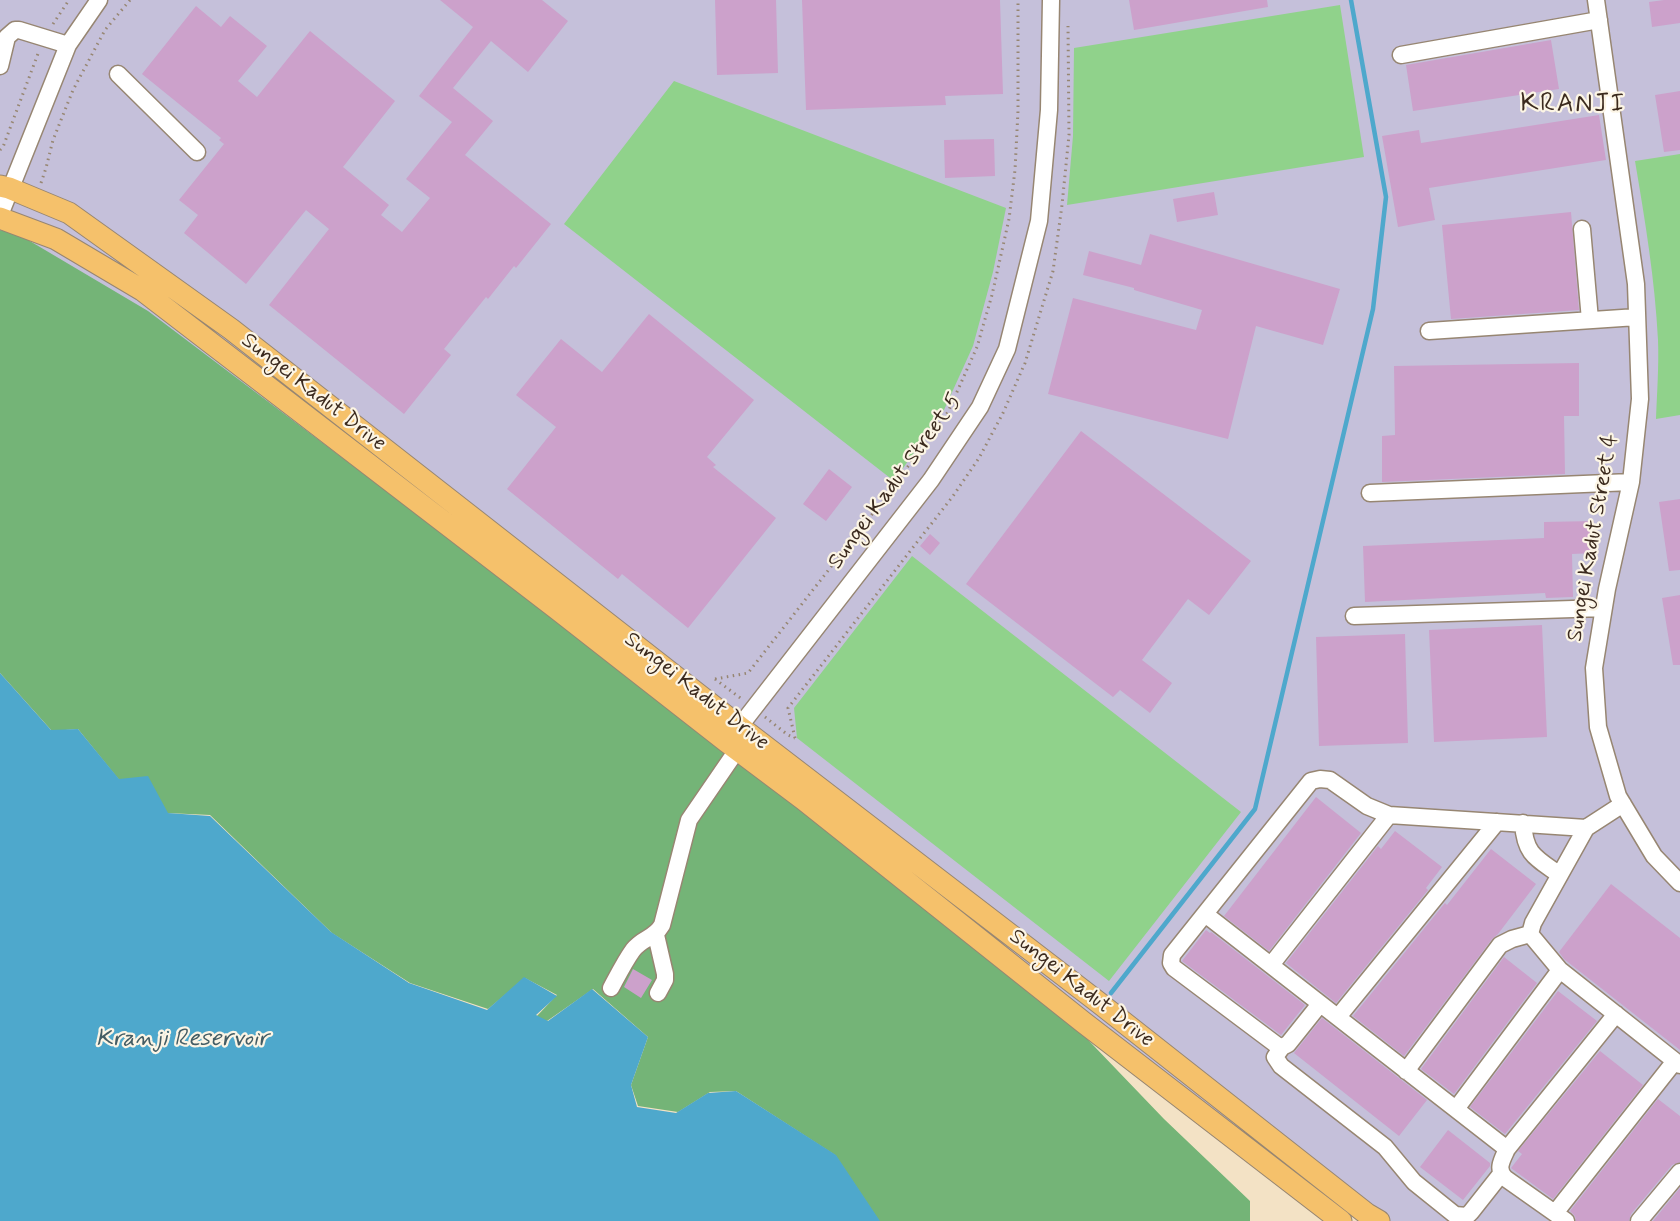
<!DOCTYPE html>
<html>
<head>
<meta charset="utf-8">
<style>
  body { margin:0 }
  canvas { display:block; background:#f3e2c5 }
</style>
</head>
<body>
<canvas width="1680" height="1221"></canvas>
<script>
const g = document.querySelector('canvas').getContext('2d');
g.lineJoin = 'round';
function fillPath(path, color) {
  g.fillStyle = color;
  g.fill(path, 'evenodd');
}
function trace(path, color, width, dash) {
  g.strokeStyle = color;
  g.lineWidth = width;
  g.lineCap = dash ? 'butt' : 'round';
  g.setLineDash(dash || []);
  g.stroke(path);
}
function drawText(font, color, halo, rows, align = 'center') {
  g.font = font + ' Mynerve,sans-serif';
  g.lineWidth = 4.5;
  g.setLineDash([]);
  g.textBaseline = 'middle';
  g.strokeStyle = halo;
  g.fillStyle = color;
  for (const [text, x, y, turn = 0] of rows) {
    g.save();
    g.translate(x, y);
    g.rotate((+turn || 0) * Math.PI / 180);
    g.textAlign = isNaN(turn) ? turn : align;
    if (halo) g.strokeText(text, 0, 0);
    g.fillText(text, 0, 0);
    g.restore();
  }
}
const industrial = new Path2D(`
  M0,0H1680V1221H1358L21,234L0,230Z`);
const green = new Path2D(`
  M1340,5L1364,157L1067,205L1073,136L1074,48Z
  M674,81L1006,208L993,272L973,346L944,410L894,481L564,224Z
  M1680,154V415L1656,419C1657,393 1659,366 1658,340C1655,280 1645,220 1635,161Z
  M912,556L1241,812L1109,981L797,738L794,708Z`);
const forest = new Path2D(`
  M0,230L18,234L148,311L1022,971L1164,1119L1250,1201V1221H879L835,1155L736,1091L710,1092L678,1112L638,1106L631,1085L648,1037L593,989L547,1021L536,1017L557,995L525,978L488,1009L410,983L332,933L210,815L167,813L120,781L78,729L52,731L0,673Z`);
const water = new Path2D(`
  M0,673L51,730L78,729L119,779L148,776L168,813L210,816L331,932L409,983L487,1010L524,977L557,996L536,1015L548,1021L592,989L648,1037L631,1085L637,1107L676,1113L708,1093L736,1091L836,1155L880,1221H0Z`);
const stream = new Path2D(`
  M1111,993L1255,809L1373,309L1386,197L1351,0`);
const building = new Path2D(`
  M440,0H542L568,21L528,72L491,41L453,88L493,121L465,155L551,224L516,268L514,266L488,299L486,297L444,349L451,355L404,414L269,305L329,229L306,210L246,284L184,233L198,215L179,200L224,144L219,140L221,138L142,74L196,6L221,27L230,16L267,46L238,81L257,97L310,31L395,101L343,167L389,205L381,215L402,232L430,198L406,179L452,122L419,96L473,27Z
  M715,0H776L778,73L717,75Z
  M802,0H1000L1003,94L945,96L946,105L806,110Z
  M1129,0H1267L1268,7L1134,30Z
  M1664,0H1680V23L1652,27L1649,2Z
  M1551,40L1559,89L1413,111L1406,65Z
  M1680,91V150L1664,152L1655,95Z
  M1599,115L1606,160L1429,188L1435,220L1398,227L1382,136L1419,130L1421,143Z
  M994,139L995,176L945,178L944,140Z
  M1214,192L1218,215L1177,222L1173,199Z
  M1571,212L1579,310L1451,319L1442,225Z
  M1150,234L1340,289L1323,345L1256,326L1228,439L1048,394L1073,298L1196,330L1202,310L1134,290V288L1083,275L1089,251L1141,265Z
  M649,314L754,400L707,457L716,465L713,467L776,518L688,628L622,574L618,579L507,489L556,427L516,395L561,339L602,372Z
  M1579,363V416H1564L1565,474L1382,482V436L1395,435L1394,366Z
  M1081,431L1251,561L1209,615L1188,599L1142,660L1172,683L1150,713L1120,690L1113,697L966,584Z
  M829,469L852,487L826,521L803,504Z
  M1680,499V570L1669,571L1659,502Z
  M1594,521V553L1572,554L1573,597L1546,598L1545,593L1365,602L1363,546L1544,538V522Z
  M930,534L940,543L930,555L920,546Z
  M1680,595V665H1673L1662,598Z
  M1542,625L1547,737L1434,742L1429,630Z
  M1405,634L1408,743L1319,746L1316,637Z
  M1316,797L1361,833L1269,951L1224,916Z
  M1395,831L1442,867L1426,888L1428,890L1336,1003L1286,963L1378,846L1381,849Z
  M1491,849L1536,884L1498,934L1492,939L1404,1056L1353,1016L1445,903L1447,905Z
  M1611,884L1680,938V1050L1564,959L1559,952Z
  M1206,930L1210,933L1211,932L1305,1005L1281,1035L1182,961Z
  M1504,957L1537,983L1454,1094L1421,1069Z
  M633,969L652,980L641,998L624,987Z
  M1558,991L1597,1021L1505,1134L1470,1107Z
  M1322,1018L1427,1100L1399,1136L1294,1053Z
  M1600,1051L1643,1085L1553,1199L1511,1168L1522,1154L1518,1151Z
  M1658,1099L1680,1116V1162L1672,1165L1631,1214L1629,1221H1576L1575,1216L1570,1211Z
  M1448,1130L1490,1163V1166L1463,1200L1420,1167Z
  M1680,1188V1221H1653Z`);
const path = new Path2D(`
  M53,24L69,0
  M0,150L3,147L39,51
  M41,183L46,168L53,140L73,90L105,30L130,0
  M715,679L748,673L884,499L948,412L977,347L992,295L1009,219L1015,170L1018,111V0
  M715,679L743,700
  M765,717L788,735L795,738
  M795,738L788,708L953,496L979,458L1003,413L1025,363L1053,271L1062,205L1069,135L1068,26`);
const minor = new Path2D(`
  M1596,0L1636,284L1640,399L1631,482L1607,589L1594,668L1598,727L1618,796L1654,856L1680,883
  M1401,55L1599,20
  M0,66L7,37L15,30H19L68,45
  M118,74L197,152
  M0,215L68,45L99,0
  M1582,229L1590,320
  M1429,331L1637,317
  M1370,493L1631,482
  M1354,616L1604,608
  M733,735L931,480L980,407L1007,349L1039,221L1049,110L1051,0
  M1523,823C1525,855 1536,858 1560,875
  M1205,914L1507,1149
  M1530,934L1560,970L1680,1065
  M1530,934L1533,923L1586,828L1623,804
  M656,935L665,974V980L658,993
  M1271,965L1389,815
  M611,988C618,975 625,961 633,950C643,937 654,939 662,925L689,820L737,750
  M1320,1004L1288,1044L1282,1047L1278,1046L1174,968L1171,963L1172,955L1311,781L1320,779L1330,780L1367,806L1389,815L1586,828
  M1338,1017L1497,822
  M1282,1047L1275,1057L1281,1066L1385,1147L1414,1182L1455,1215L1467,1216L1471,1212L1501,1174
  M1406,1071L1500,945L1512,939L1530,934
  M1456,1109L1560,970
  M1555,1213L1675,1061
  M1566,1221L1505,1178C1496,1169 1502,1160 1507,1149L1616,1014
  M1639,1221L1680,1172`);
const major = new Path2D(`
  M0,186L9,188L69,213L231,329L740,727L1098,1002L1367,1214L1379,1221
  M0,218L56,239L142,290L557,609L727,742L803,799L1083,1022L1341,1221`);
const streetNames = [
  ["Sungei Kadut Drive",313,393,38],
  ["Sungei Kadut Street 5",896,482,-54],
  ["Sungei Kadut Street 4",1594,538,-80],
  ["Sungei Kadut Drive",696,692,38],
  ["Sungei Kadut Drive",1081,989,38]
];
const waterNames = [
  ["Kranji Reservoir",182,1040]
];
const quarterNames = [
  ["KRANJI",1573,106]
];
fillPath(industrial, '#c5c0da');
fillPath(green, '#90d28b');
fillPath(forest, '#74b477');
fillPath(water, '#4ea8cc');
trace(stream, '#4ea8cc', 4.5);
fillPath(building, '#cca1cb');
trace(minor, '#978672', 19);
trace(major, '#978672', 23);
trace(path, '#978672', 3, [1.5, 4.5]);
trace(minor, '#fff', 16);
trace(major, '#f5c16b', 21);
drawText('22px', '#3b2a1e', '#fcf5e5', streetNames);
drawText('italic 24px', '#435c64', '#fcf5e5', waterNames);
g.letterSpacing = '1.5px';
drawText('26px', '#3b2a1e', '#fcf5e5', quarterNames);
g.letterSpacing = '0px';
</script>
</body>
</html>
